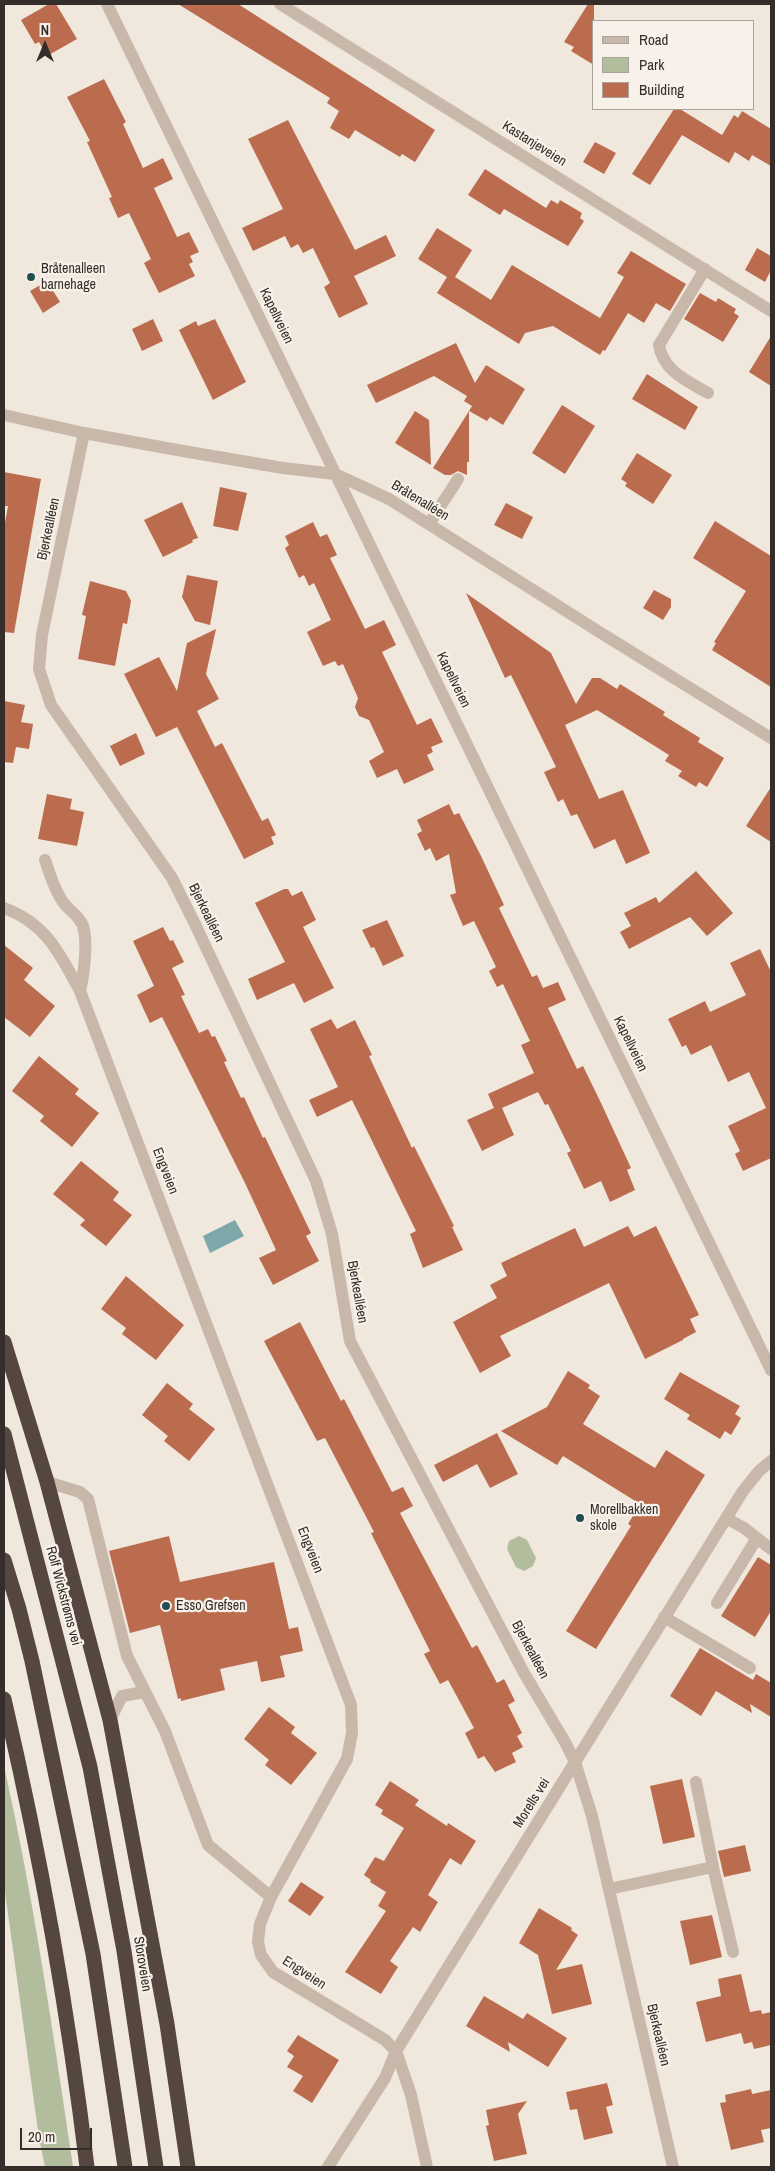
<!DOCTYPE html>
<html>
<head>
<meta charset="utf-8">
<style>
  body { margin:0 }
  #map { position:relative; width:775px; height:2171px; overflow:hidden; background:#f0e7dd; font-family:"Archivo Narrow",sans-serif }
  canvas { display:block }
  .frame { position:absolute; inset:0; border:5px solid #352d29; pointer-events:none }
  .legend { position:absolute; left:592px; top:20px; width:162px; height:90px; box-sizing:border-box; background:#f8f1e9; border:1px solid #aaa39c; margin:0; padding:6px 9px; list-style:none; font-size:15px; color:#352d29 }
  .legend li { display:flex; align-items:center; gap:10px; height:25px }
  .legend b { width:25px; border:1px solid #aaa39c }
  .north { position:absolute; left:20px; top:20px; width:50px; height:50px; -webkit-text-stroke:4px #f8f1e9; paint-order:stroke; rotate:0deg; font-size:14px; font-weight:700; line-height:20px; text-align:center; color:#352d29 }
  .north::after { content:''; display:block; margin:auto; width:18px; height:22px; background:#352d29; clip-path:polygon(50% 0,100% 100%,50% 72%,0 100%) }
  .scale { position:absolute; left:20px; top:2128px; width:72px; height:22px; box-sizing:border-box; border:2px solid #352d29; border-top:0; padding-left:6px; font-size:15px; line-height:18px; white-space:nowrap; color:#352d29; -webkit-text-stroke:4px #f8f1e9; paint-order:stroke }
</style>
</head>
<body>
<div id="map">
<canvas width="775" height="2171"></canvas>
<div class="frame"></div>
<ul class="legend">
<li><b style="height:6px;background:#c7b8aa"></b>Road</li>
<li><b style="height:14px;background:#b2bd9e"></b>Park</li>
<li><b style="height:14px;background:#bb6c4f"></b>Building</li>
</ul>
<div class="north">N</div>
<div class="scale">20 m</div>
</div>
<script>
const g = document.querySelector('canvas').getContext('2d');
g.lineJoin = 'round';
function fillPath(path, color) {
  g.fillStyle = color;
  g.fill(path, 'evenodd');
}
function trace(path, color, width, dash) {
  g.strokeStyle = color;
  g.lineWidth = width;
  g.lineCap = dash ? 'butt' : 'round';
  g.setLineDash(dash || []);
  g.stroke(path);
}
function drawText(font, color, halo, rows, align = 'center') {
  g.font = font + ' "Archivo Narrow",sans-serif';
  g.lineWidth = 4.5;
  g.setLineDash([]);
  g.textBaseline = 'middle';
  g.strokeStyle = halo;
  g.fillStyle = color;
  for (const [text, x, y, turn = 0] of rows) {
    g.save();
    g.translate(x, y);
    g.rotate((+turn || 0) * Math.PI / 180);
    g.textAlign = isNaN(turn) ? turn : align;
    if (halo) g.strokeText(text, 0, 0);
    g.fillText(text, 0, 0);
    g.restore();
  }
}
const green = new Path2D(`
  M519,1536L527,1540L536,1558L533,1566L524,1571L516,1567L507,1549L509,1541Z
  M4,1766C34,1899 53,2033 73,2167H45L39,2138L4,1885Z`);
const water = new Path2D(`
  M235,1220L244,1236L210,1253L203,1236Z`);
const building = new Path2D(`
  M49,4H56L77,39L47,56L39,42L35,44L21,20Z
  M178,4H238L435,130L415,162L402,154L400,157L355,130L349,139L330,128L339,111L327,103L330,98Z
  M588,4H594V65L571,51L574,47L564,42Z
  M104,79L126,122L123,124L143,168L163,158L173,179L154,188L177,237L189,232L199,252L190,256L193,262L189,264L195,276L159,293L144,263L151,259L129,213L118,218L109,198L112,197L87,142L90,141L67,97Z
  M674,109H680L722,135L734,115L738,118L742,111L771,129V166L752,155L749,161L735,152L729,163L682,135L650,185L632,174Z
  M288,120L355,250L386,235L396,256L354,276L368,304L339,318L324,287L330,283L313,248L303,253L298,244L291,248L285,236L253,251L242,228L283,209L248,139Z
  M595,142L616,153L604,174L583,162Z
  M485,169L546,208L551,200L558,204L560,200L582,213L580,218L584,221L568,246L504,209L500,215L468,195Z
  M437,228L472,250L455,277L491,300L512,265L600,318L624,277L617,273L631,251L686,284L670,311L656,303L644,323L628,313L605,351L603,350L600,355L553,326L525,333L519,344L437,293L447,277L418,259Z
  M757,248L771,256V270L765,282L745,270Z
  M47,281L60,302L43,313L30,291Z
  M700,293L716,302L718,298L736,309L734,313L739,316L723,342L684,319Z
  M153,319L163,341L142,351L132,329Z
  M215,319L246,382L213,400L179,330L196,321L198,326Z
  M771,336V386L749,372Z
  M456,343L475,383L486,365L525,389L503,425L490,417L487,421L469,411L472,406L464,401L467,396L434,376L376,403L367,385Z
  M647,374L698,407L685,430L632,399Z
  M562,405L595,426L565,474L532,453Z
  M415,411L429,420L431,465L395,443Z
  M469,411V462H467V475L458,471L451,475H445L433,468Z
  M637,453L672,475L653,504L625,486L627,483L621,479Z
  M4,472L41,479L14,633L4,632V528L8,506H4Z
  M220,487L247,493L238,531L213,526Z
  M182,502L198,538L192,540L193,542L163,557L144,520Z
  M506,503L533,517L522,539L494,525Z
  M715,521L771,556V687L712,650L716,643L714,642L746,591L693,558Z
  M313,522L320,537L327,534L337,555L330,558L365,629L384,620L396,645L382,652L417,725L431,718L443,742L431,747L433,752L427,755L434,770L404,784L397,769L377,778L369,761L384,752L369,720L359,716L355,707L358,698L343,664L338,666L335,661L323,666L307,632L331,620L314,583L309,586L304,575L299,578L285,548L289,545L285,536Z
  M187,575L218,581L210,625L195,621L182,597Z
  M90,581L126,591L131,601L127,624L123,623L115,666L78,659L86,616L82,615Z
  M654,590L671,599V607L663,620L643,608Z
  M466,593L551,653L576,704L592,678H600L617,689L620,684L665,712L663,715L700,738L698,742L724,758L707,787L699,782L696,787L678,776L682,771L665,761L669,755L597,710L565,725L599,799L623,790L650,853L626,864L615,839L594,849L577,814L571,816L563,799L558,802L544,772L556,767L511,675L505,678Z
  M216,629L206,674L219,699L197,711L215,747L222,743L262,821L268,818L276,835L271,837L274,844L244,859L177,727L156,737L124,674L159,657L177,691L187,643Z
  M4,701L25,705L21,722L33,724L29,749L16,747L13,763L4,762Z
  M136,733L145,754L120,766L110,746Z
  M771,787V842L746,826Z
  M47,794L72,799L70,809L84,812L77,846L38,839Z
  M449,804L454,815L459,813L481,856L504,905L499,908L532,977L537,975L543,988L558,982L566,1000L548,1008L577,1069L583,1066L601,1103L631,1168L627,1170L635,1190L610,1202L601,1181L584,1189L567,1153L571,1151L548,1104L545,1105L538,1092L502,1108L514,1135L482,1151L467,1120L494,1108L488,1094L534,1073L521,1045L530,1041L503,984L497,987L489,971L496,967L474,921L463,926L450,895L456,893L449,854L436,861L430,848L425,851L417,834L422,831L417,820Z
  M696,871L733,913L707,936L690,917L629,949L620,932L631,926L624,913L656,897L659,903Z
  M284,889H288L292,896L302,891L316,920L303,927L334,988L304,1003L294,983L257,1000L248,979L285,962L255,903Z
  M387,920L404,956L383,966L374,947L371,948L362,930Z
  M163,927L170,941L173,940L184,962L172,968L185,995L181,996L199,1033L208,1029L212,1037L215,1036L227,1061L224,1062L241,1098L244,1097L263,1138L265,1137L311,1233L306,1236L319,1261L273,1285L259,1258L276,1250L245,1183L162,1017L150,1023L137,995L154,986L133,941Z
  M4,945L33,968L24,980L55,1006L30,1037L4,1017Z
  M760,949L771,972V1158L743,1171L735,1154L740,1151L728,1126L766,1108L749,1072L728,1082L711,1045L691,1055L686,1045L682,1047L668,1019L705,1001L710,1012L746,995L730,963Z
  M331,1019L337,1029L355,1020L372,1055L369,1056L412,1148L414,1146L454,1226L452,1227L463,1250L423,1268L410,1234L416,1231L352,1100L317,1117L309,1100L338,1087L310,1029Z
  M39,1056L79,1089L75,1094L99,1113L72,1147L40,1121L44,1116L12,1091Z
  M81,1161L119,1192L113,1200L132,1215L106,1246L80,1225L85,1220L53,1194Z
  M628,1226L634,1237L656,1226L699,1315L690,1319L696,1332L683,1339V1340L645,1359L609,1283L500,1336L511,1356L480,1373L453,1322L497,1298L490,1285L507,1276L501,1263L575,1228L584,1247Z
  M126,1276L184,1325L156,1360L122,1334L126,1328L101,1309Z
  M300,1322L341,1401L344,1399L392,1492L403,1487L413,1506L400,1513L472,1648L477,1645L497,1683L504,1679L515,1701L508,1705L522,1733L517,1736L523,1747L512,1753L516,1762L495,1772L484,1756L478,1759L465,1733L474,1728L448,1680L440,1684L424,1654L430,1651L371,1533L374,1532L325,1438L317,1441L264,1341Z
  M568,1371L590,1385L588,1388L600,1396L583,1424L655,1468L666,1450L705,1475L596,1649L566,1631L631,1526L628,1524L640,1504L563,1456L557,1465L501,1431L547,1407Z
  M680,1372L740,1406L735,1414L741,1418L731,1435L725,1431L720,1439L687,1419L690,1415L664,1399Z
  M167,1383L193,1404L189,1409L215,1429L189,1461L164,1441L168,1436L142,1415Z
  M497,1433L518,1474L490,1488L477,1464L443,1482L434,1465Z
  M169,1536L180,1582L274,1562L289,1629L298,1627L303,1651L280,1656L285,1677L261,1682L257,1661L220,1669L225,1690L181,1701V1698L178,1699L160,1625L130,1633L109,1551Z
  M758,1557L771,1565V1611L755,1637L721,1616Z
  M700,1648L753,1680L756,1674L771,1683V1717L750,1704L752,1713L716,1691L701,1716L670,1696Z
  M269,1707L295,1727L291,1733L317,1753L291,1785L265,1765L269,1760L244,1739Z
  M682,1779L695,1837L663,1844L650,1786Z
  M390,1781L419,1800L415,1805L447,1826L448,1823L476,1841L461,1865L450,1858L428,1895L438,1902L420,1932L413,1927L390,1961L398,1967L381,1994L345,1972L386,1911L378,1906L386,1892L370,1882L371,1880L364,1875L375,1857L384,1861L404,1828L381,1814L383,1810L375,1805Z
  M745,1845L751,1871L724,1877L718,1851Z
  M301,1882L324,1897L310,1916L288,1901Z
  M539,1908L572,1928L571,1930L578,1935L556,1970L582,1964L592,2004L552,2014L538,1955L519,1943Z
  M712,1915L722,1957L690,1965L680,1921Z
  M741,1974L750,2012L761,2010L762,2014L771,2012V2045L754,2049L752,2042L744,2044L741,2033L706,2042L696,2002L721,1996L718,1979Z
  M484,1996L523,2019L527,2013L567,2038L548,2067L508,2042L510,2052L466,2026Z
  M298,2035L339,2060L312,2103L293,2091L303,2076L287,2067L294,2056L287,2051Z
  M607,2083L613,2105L606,2107L613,2133L584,2140L577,2109L570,2110L566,2092Z
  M751,2089L752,2094L771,2090V2128L761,2130L764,2142L731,2150L720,2103L726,2102L725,2095Z
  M527,2101L518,2114L527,2154L494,2161L486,2126L489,2125L486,2110Z`);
const minor = new Path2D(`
  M107,4L771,1370
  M280,4L771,311
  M705,269L659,345C663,371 687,381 708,393
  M4,415L84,433L183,451L283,468L335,474L389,499L601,633L771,738
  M84,433L42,635L39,669L51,705L172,878L194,922L316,1181L332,1234L350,1341L524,1673L565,1742L575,1762L592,1816L673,2167
  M429,524L458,479
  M45,860C50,874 54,890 63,902C69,911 79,915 83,926C88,941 84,975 80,991
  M4,908C47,924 60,954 80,991L351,1705L352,1733L347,1759L271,1897L260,1924L258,1942L261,1955L273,1972L385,2040L396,2051L411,2095L427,2167
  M47,1482L80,1492L88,1499L127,1656L165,1731L208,1845L271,1897
  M726,1518L744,1528L771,1549
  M717,1603L757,1538
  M664,1617L750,1668
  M110,1720L122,1696L144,1692
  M713,1867L733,1952
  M609,1889L713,1867L696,1782
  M328,2167L385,2078L396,2051L743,1491L759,1471L771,1461`);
const highway = new Path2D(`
  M4,1342L47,1482L110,1720L167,2024L188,2167
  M4,1434L90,1767L124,1951L156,2167
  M4,1560L19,1609L32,1661L93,1954L125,2167
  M4,1699C40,1853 68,2010 87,2167`);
const markers = [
  [31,277,5,"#224e53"],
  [580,1518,5,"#224e53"],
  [166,1606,5,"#224e53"]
];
const streetNames = [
  ["Kastanjeveien",534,144,32],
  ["Kapellveien",276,316,64],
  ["Bråtenalléen",420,501,31],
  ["Bjerkealléen",49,529,-78],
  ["Kapellveien",453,680,64],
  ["Bjerkealléen",206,913,64],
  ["Kapellveien",630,1044,64],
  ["Engveien",165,1171,69],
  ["Bjerkealléen",357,1292,80],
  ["Engveien",310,1550,69],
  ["Rolf Wickstrøms vei",63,1596,75],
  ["Bjerkealléen",530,1650,62],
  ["Morells vei",532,1803,-58],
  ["Storoveien",142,1964,81],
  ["Engveien",304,1973,33],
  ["Bjerkealléen",658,2035,77]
];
const poiNames = [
  ["Bråtenalleen",41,269],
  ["barnehage",41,285],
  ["Morellbakken",590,1510],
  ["skole",590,1526],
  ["Esso Grefsen",176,1606]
];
fillPath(green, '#b2bd9e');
fillPath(water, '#7ea7aa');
fillPath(building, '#bb6c4f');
trace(minor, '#c7b8aa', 12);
trace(highway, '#554740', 15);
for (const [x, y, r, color] of markers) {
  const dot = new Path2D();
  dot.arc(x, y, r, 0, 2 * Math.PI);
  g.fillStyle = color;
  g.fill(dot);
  trace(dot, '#f8f1e9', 2);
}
drawText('14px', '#352d29', '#f8f1e9', streetNames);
drawText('14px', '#352d29', '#f8f1e9', poiNames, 'left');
</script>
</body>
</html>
